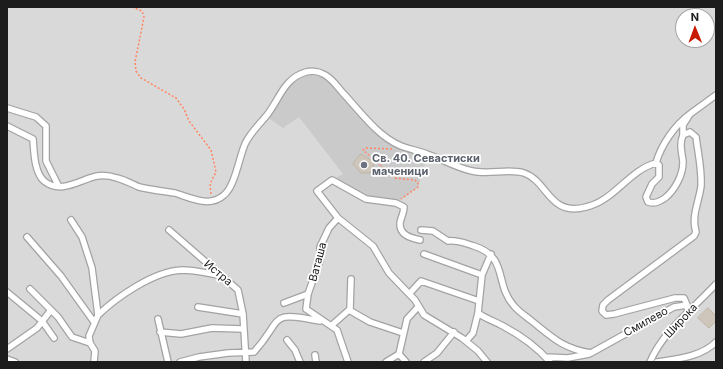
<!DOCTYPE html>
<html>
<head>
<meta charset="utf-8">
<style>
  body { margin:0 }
  #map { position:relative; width:723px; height:369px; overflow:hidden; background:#efece1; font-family:Inter,sans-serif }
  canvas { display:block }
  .frame { position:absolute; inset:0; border:8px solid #1c1c1c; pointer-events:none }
  .north { position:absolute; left:675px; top:8px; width:40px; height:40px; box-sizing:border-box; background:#fff; border:1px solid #a4a4a4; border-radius:50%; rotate:359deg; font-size:11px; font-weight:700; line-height:16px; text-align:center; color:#1c1c1c }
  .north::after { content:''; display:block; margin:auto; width:14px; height:18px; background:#c81a00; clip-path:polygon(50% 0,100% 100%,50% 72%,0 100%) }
</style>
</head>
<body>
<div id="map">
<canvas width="723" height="369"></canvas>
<div class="frame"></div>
<div class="north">N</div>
</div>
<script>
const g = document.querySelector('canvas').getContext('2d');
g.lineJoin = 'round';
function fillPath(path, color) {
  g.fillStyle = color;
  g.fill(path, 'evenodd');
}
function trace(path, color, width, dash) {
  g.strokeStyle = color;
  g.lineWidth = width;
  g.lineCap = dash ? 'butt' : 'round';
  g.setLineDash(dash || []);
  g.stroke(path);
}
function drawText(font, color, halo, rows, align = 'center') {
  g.font = font + ' Inter,sans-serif';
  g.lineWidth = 3.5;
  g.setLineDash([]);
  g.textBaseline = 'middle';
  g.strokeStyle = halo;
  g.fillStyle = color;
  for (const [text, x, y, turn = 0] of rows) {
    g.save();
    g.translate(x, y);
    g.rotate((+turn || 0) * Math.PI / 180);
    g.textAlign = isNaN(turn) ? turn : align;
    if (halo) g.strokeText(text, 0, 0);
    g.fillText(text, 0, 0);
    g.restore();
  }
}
const residential = new Path2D(`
  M7,7H716V362H7ZM683,16H707V40H683Z`);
const religious = new Path2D(`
  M321,73L391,140L428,154L418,187L396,203L376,201L332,180L343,174L299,117L283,128L266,116L298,75Z`);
const building = new Path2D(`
  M361,154L371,160L374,165L370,173H361L353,164Z
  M708,308L716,316V321L709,328L698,318Z`);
const path = new Path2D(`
  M132,7L142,11L144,17L135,62L136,71L141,78L176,98L184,109L189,121L211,150L216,172L210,184L211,195
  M392,149L366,148L363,150L395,178L415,180L418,183V187L401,199`);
const street = new Path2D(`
  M7,108L36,117L46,126V161L58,185
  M7,126L33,139C34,151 34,172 44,181C61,195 81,179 97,176C103,175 111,176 117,178C125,180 132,184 139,187C151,190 163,191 175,193C191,198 210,208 224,195C235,186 239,158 245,144C250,133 259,125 267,115C279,100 284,78 306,72C310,71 317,71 321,73C330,76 336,85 342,92C359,110 377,136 401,146C409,149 419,151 427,154C442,159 457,168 472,171C489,175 509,168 524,173C548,181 549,217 586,207C614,201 629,170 656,163L659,165V177L652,184L646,197L648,202C655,204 659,202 665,198C675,190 683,175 683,162C682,152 679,145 683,135L690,132L696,137C698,153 702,170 701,186C699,202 691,216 696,232L694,236L608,300L603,305L602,311L606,315L614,314L675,298H684L687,305
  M683,135V125L690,114L716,95
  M656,163C661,145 675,125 690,114
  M338,218L329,228L320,247V260L308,294L306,309L337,330L348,362
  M71,220L82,237L92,268L98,315L89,336L90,343L95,351L94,362
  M169,230L238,290L243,314L246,362
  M421,230L433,231L448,241C458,240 464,243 474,246C509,257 494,284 514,306C519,312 527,317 533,322C553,338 564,349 591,353L674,307L687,305L688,313
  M27,237L61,276L94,322
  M420,240C411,238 399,235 400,223C401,217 404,213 404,207L396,203L366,199L332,180L317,191L338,218L373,246L389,273L415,300L424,315L462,338L478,351L487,362
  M424,254L482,275L478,313C486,319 494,321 503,326C520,335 537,347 550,362
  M482,275L491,254
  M30,289L58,317L72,337L90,343
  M7,292L42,321L54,338
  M410,293L421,281L479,301
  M284,303L308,294
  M198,307L243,314
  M350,310L351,279
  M98,315C117,297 154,271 182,270C194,270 206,273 218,275
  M158,319L168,362
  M332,325L349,310L370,322L403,333
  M160,332L181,334L212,328L243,329
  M287,340L295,350L300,362
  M466,341L473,333L478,313
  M7,349L37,328L51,310
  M399,354L406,362
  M315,355L316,362
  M546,357L568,358L589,354
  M7,359L15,362
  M180,362L199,357L228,353L254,352C284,319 267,310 320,321
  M386,362L399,354L407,319L418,307
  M424,362L437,353L454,332
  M650,362C663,331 694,308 716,284
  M657,362C677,359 701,357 716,342`);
const markers = [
  [364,165,4,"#6b7280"]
];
const worshipNames = [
  ["Св. 40. Севастиски",372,159],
  ["маченици",372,172]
];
const streetNames = [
  ["Ваташа",318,262,-75],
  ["Истра",218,273,40],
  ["Широка",681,321,-47],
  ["Смилево",646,322,-29]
];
fillPath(residential, '#dad9d9');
fillPath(religious, '#cacaca');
fillPath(building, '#cec6ba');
trace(building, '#c1b4a2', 1);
trace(street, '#a3a3a3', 8);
trace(path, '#ff8661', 1.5, [2, 2]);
trace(street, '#fff', 5.5);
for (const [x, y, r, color] of markers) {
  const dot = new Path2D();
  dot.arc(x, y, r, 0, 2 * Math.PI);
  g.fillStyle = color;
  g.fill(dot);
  trace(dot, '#fff', 1.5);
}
drawText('bold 11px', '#5b616d', '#fff', worshipNames, 'left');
drawText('11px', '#1c1c1c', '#fff', streetNames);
</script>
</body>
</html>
